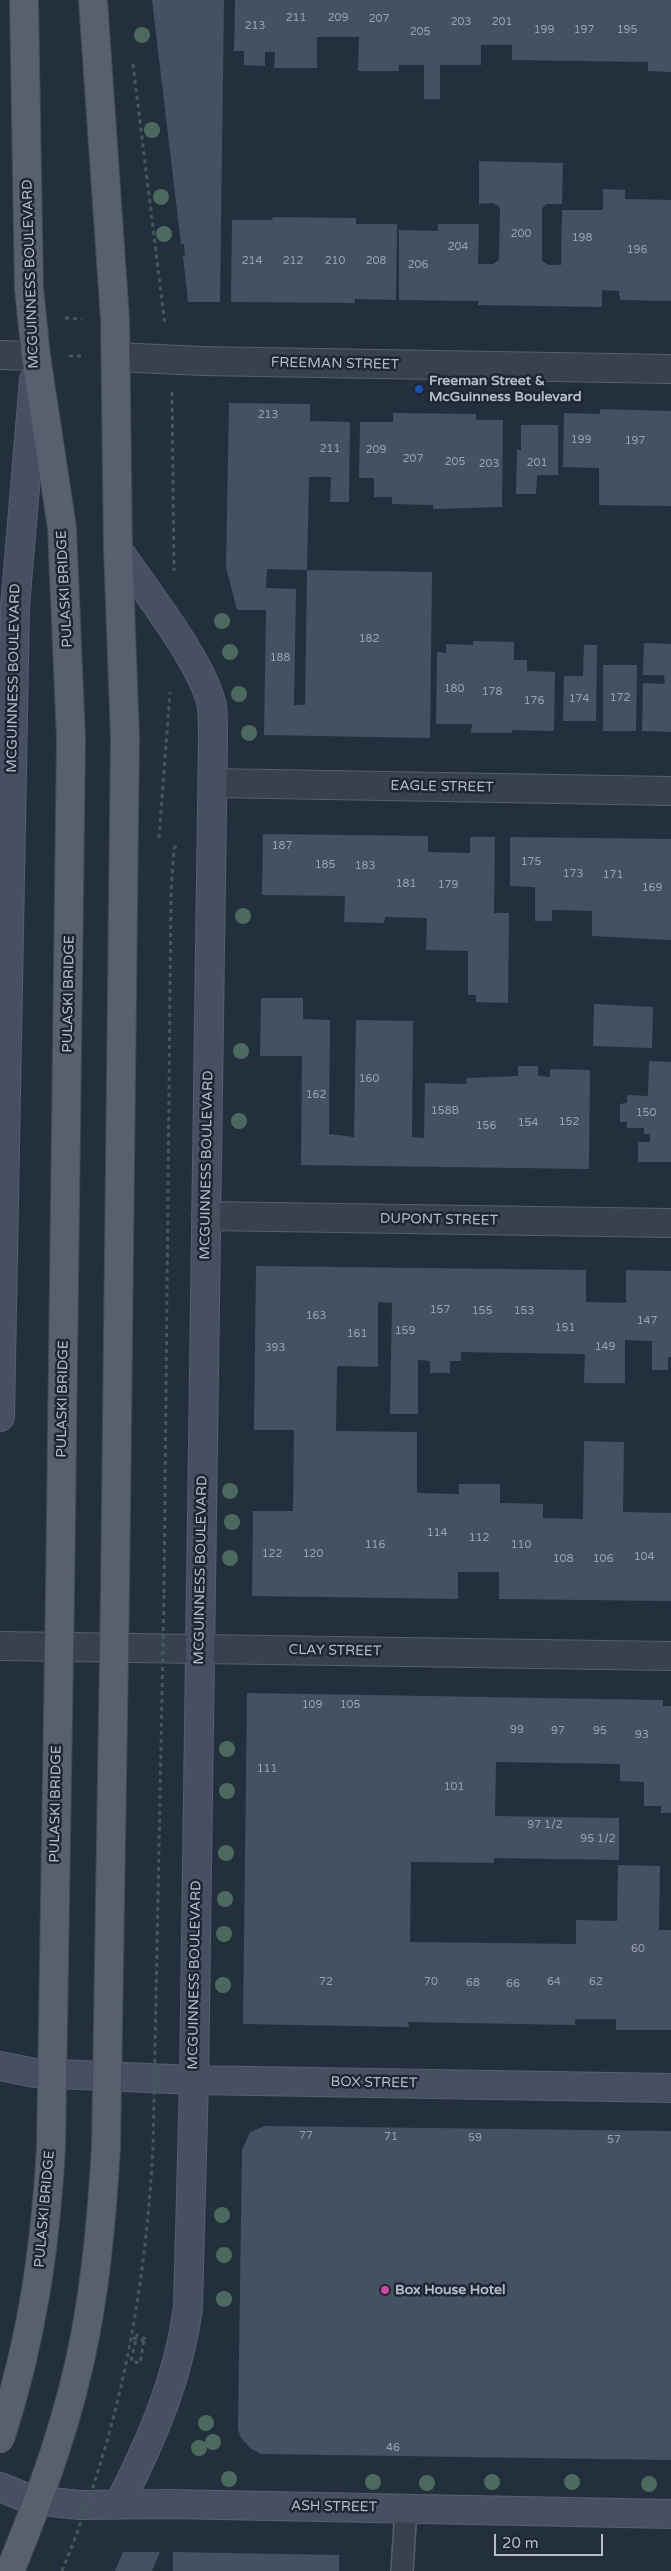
<!DOCTYPE html>
<html>
<head>
<meta charset="utf-8">
<style>
  body { margin:0 }
  #map { position:relative; width:671px; height:2571px; overflow:hidden; background:#242f3e; font-family:"Varela Round",sans-serif }
  canvas { display:block }
  .scale { position:absolute; left:494px; top:2534px; width:109px; height:22px; box-sizing:border-box; border:2px solid #b4bcc9; border-top:0; padding-left:6px; font-size:15px; line-height:18px; white-space:nowrap; color:#b4bcc9; -webkit-text-stroke:4px #1d2633; paint-order:stroke }
</style>
</head>
<body>
<div id="map">
<canvas width="671" height="2571"></canvas>
<div class="scale">20 m</div>
</div>
<script>
const g = document.querySelector('canvas').getContext('2d');
g.lineJoin = 'round';
function fillPath(path, color) {
  g.fillStyle = color;
  g.fill(path, 'evenodd');
}
function trace(path, color, width, dash) {
  g.strokeStyle = color;
  g.lineWidth = width;
  g.lineCap = dash ? 'butt' : 'round';
  g.setLineDash(dash || []);
  g.stroke(path);
}
function drawText(font, color, halo, rows, align = 'center') {
  g.font = font + ' "Varela Round",sans-serif';
  g.lineWidth = 5;
  g.setLineDash([]);
  g.textBaseline = 'middle';
  g.strokeStyle = halo;
  g.fillStyle = color;
  for (const [text, x, y, turn = 0] of rows) {
    g.save();
    g.translate(x, y);
    g.rotate((+turn || 0) * Math.PI / 180);
    g.textAlign = isNaN(turn) ? turn : align;
    if (halo) g.strokeText(text, 0, 0);
    g.fillText(text, 0, 0);
    g.restore();
  }
}
const building = new Path2D(`
  M152,0H224L220,302H188L183,256H185L184,244H181Z
  M235,0H671V72L648,71V62L512,60V45H481V65H440V99H424V65H399V71H358L359,37H317V68H274L275,52H265V66L244,65V51H234Z
  M479,161L563,163L562,204H547L542,208V261L549,265H561L562,210H603V189L625,190V199L671,200V301L620,300L619,291L602,290V307L478,305V301L399,300V230L438,231V224H479L478,264H493L499,260L500,207L493,203L479,204Z
  M273,217L356,218V224H397L396,300L355,299V303L231,302L232,220H272Z
  M229,403L310,404V421L350,422L349,502H330L331,477H309L307,570L267,569L266,588L296,589L294,705H305L307,570L432,572L430,738L264,735L266,610H237L226,567Z
  M600,409L671,411V506L599,505V468L563,467L564,413L600,414Z
  M393,413L476,414V420H503L502,507L433,509V505L392,504V497H374V478H359L360,422H393Z
  M521,425H558V475H537L536,494H516L517,450H521Z
  M473,641L514,642V660H527V671L555,672L554,731L512,730V733H471L472,724H436L437,652L446,653V644L473,645Z
  M644,643L671,644V732L642,731L643,683L665,684L664,675H643Z
  M584,645H597L596,721H563L564,676H583Z
  M603,665H637L636,731H603Z
  M263,834L428,836V852L470,853V837H495L494,913H509L508,1003L476,1002V995H468V951L426,950L427,918L385,917L384,923L344,922L345,896L262,895Z
  M510,837L671,839V940L592,936V911L552,910V921H535V887L510,886Z
  M261,998H303V1019L330,1020L329,1134L354,1137L356,1020L413,1021L412,1137L424,1138L425,1083L466,1084L467,1078L518,1076V1066H538V1076L550,1077V1069L590,1070L589,1169L301,1165L302,1056H260Z
  M594,1004L653,1007L652,1048L593,1046Z
  M649,1061L671,1062V1162H638V1142H650V1134H644V1128H627V1122H620V1104L627,1103V1095L648,1096Z
  M256,1266L586,1270V1302L626,1303V1270L671,1271V1357H668V1370H652V1341L625,1340V1383H584L585,1354L461,1352V1361H450V1373H430V1361L418,1360V1414H390L392,1303L378,1302V1367L337,1366L336,1431L417,1432V1493L459,1494V1484H500V1503L543,1504V1518L583,1519L584,1441L624,1442L623,1512L671,1513V1601L499,1599V1572H458V1599L252,1596L253,1511H293L294,1430H254Z
  M247,1693L663,1700V1706H671V1813H661V1806H644V1782L620,1781V1764L496,1762L495,1816L619,1818V1860L494,1858V1863L411,1862L410,1942L576,1944V1920L617,1921L618,1865L660,1866L659,1930H671V2030H616V2019H575V2025L408,2022L409,2027L243,2024Z
  M265,2126L671,2131V2460L261,2454L250,2448L241,2438L238,2429L242,2150L250,2132Z
  M123,2552H160L152,2571H115Z
  M173,2552L339,2555V2571H173Z`);
const path = new Path2D(`
  M133,64L165,326
  M65,318L82,319
  M69,356H83
  M172,392L174,571
  M159,838L170,692
  M164,1593L171,892L174,849L178,842
  M144,2341L140,2363L131,2361L137,2335L148,2340`);
const lane = new Path2D(`
  M402,2571L406,2509`);
const street = new Path2D(`
  M0,355L36,356
  M116,357L202,361L671,369
  M213,783L671,791
  M206,1216L671,1223
  M0,1646L671,1656`);
const secondary = new Path2D(`
  M118,550C143,587 205,665 212,707C213,717 213,728 213,738L194,2080L188,2307C179,2378 151,2441 119,2504
  M0,1417L15,607L34,380
  M0,2066L35,2073L194,2080L671,2088
  M0,2487L32,2500L80,2505L170,2504L671,2514`);
const primary = new Path2D(`
  M24,0L29,289L36,356L62,528L71,739L60,1592
  M93,0L115,319L118,550L125,737L115,1593`);
const pathBridge = new Path2D(`
  M133,2338L144,2341
  M62,2571C120,2429 144,2302 153,2149L164,1593`);
const primaryBridge = new Path2D(`
  M0,2439C32,2340 45,2250 51,2147L60,1592
  M10,2571C41,2495 70,2417 85,2336C97,2274 102,2211 106,2148L115,1593`);
const trees = [
  [142,35],
  [152,130],
  [161,197],
  [164,234],
  [222,621],
  [230,652],
  [239,694],
  [249,733],
  [243,916],
  [241,1051],
  [239,1121],
  [230,1491],
  [232,1522],
  [230,1558],
  [227,1749],
  [227,1791],
  [226,1853],
  [225,1899],
  [224,1934],
  [223,1985],
  [222,2215],
  [224,2255],
  [224,2299],
  [206,2423],
  [213,2442],
  [199,2448],
  [229,2479],
  [373,2482],
  [492,2482],
  [572,2482],
  [427,2483],
  [649,2484]
];
const markers = [
  [419,389,5,"#1a4fb4"],
  [385,2290,5,"#d1479c"]
];
const numberNames = [
  ["211",296,18],
  ["209",338,18],
  ["207",379,19],
  ["203",461,22],
  ["201",502,22],
  ["213",255,26],
  ["199",544,30],
  ["197",584,30],
  ["195",627,30],
  ["205",420,32],
  ["200",521,234],
  ["198",582,238],
  ["204",458,247],
  ["196",637,250],
  ["214",252,261],
  ["212",293,261],
  ["210",335,261],
  ["208",376,261],
  ["206",418,265],
  ["213",268,415],
  ["199",581,440],
  ["197",635,441],
  ["211",330,449],
  ["209",376,450],
  ["207",413,459],
  ["205",455,462],
  ["201",537,463],
  ["203",489,464],
  ["182",369,639],
  ["188",280,658],
  ["180",454,689],
  ["178",492,692],
  ["172",620,698],
  ["174",579,699],
  ["176",534,701],
  ["187",282,846],
  ["175",531,862],
  ["185",325,865],
  ["183",365,866],
  ["173",573,874],
  ["171",613,875],
  ["181",406,884],
  ["179",448,885],
  ["169",652,888],
  ["160",369,1079],
  ["162",316,1095],
  ["158B",445,1111],
  ["150",646,1113],
  ["152",569,1122],
  ["154",528,1123],
  ["156",486,1126],
  ["157",440,1310],
  ["155",482,1311],
  ["153",524,1311],
  ["163",316,1316],
  ["147",647,1321],
  ["151",565,1328],
  ["159",405,1331],
  ["161",357,1334],
  ["149",605,1347],
  ["393",275,1348],
  ["114",437,1533],
  ["112",479,1538],
  ["116",375,1545],
  ["110",521,1545],
  ["122",272,1554],
  ["120",313,1554],
  ["104",644,1557],
  ["108",563,1559],
  ["106",603,1559],
  ["109",312,1705],
  ["105",350,1705],
  ["99",517,1730],
  ["97",558,1731],
  ["95",600,1731],
  ["93",642,1735],
  ["111",267,1769],
  ["101",454,1787],
  ["97 1/2",545,1825],
  ["95 1/2",598,1839],
  ["60",638,1949],
  ["72",326,1982],
  ["70",431,1982],
  ["64",554,1982],
  ["62",596,1982],
  ["68",473,1983],
  ["66",513,1984],
  ["77",306,2136],
  ["71",391,2137],
  ["59",475,2138],
  ["57",614,2140],
  ["46",393,2448]
];
const streetNames = [
  ["MCGUINNESS BOULEVARD",31,274,-92],
  ["FREEMAN STREET",335,364,1],
  ["PULASKI BRIDGE",65,589,-93],
  ["MCGUINNESS BOULEVARD",14,678,-89],
  ["EAGLE STREET",442,787,1],
  ["PULASKI BRIDGE",69,994,-89],
  ["MCGUINNESS BOULEVARD",207,1165,-89],
  ["DUPONT STREET",439,1220,1],
  ["PULASKI BRIDGE",63,1399,-89],
  ["MCGUINNESS BOULEVARD",201,1570,-89],
  ["CLAY STREET",335,1651,1],
  ["PULASKI BRIDGE",56,1804,-89],
  ["MCGUINNESS BOULEVARD",195,1975,-89],
  ["BOX STREET",374,2083,1],
  ["PULASKI BRIDGE",45,2209,-85],
  ["ASH STREET",334,2507,1]
];
const poiNames = [
  ["Freeman Street &",429,381],
  ["McGuinness Boulevard",429,397],
  ["Box House Hotel",395,2290]
];
fillPath(building, '#455162');
trace(lane, '#565f6c', 24);
trace(street, '#565f6c', 30);
trace(secondary, '#565f6c', 30);
trace(primary, '#414a57', 30);
trace(path, '#44595c', 3, [4, 4]);
trace(lane, '#38414e', 21);
trace(street, '#38414e', 28);
trace(secondary, '#465061', 28);
trace(primary, '#56606e', 28);
trace(primaryBridge, '#414a57', 30, []);
trace(pathBridge, '#44595c', 3, [4, 4]);
trace(primaryBridge, '#56606e', 28);
g.fillStyle = '#4b6a5d';
for (const [x, y] of trees) {
  g.beginPath();
  g.arc(x, y, 8, 0, 2 * Math.PI);
  g.fill();
}
for (const [x, y, r, color] of markers) {
  const dot = new Path2D();
  dot.arc(x, y, r, 0, 2 * Math.PI);
  g.fillStyle = color;
  g.fill(dot);
  trace(dot, '#1d2633', 2);
}
drawText('11px', '#98a1af', null, numberNames);
drawText('14px', '#b4bcc9', '#1d2633', streetNames);
drawText('bold 14px', '#b4bcc9', '#1d2633', poiNames, 'left');
</script>
</body>
</html>
